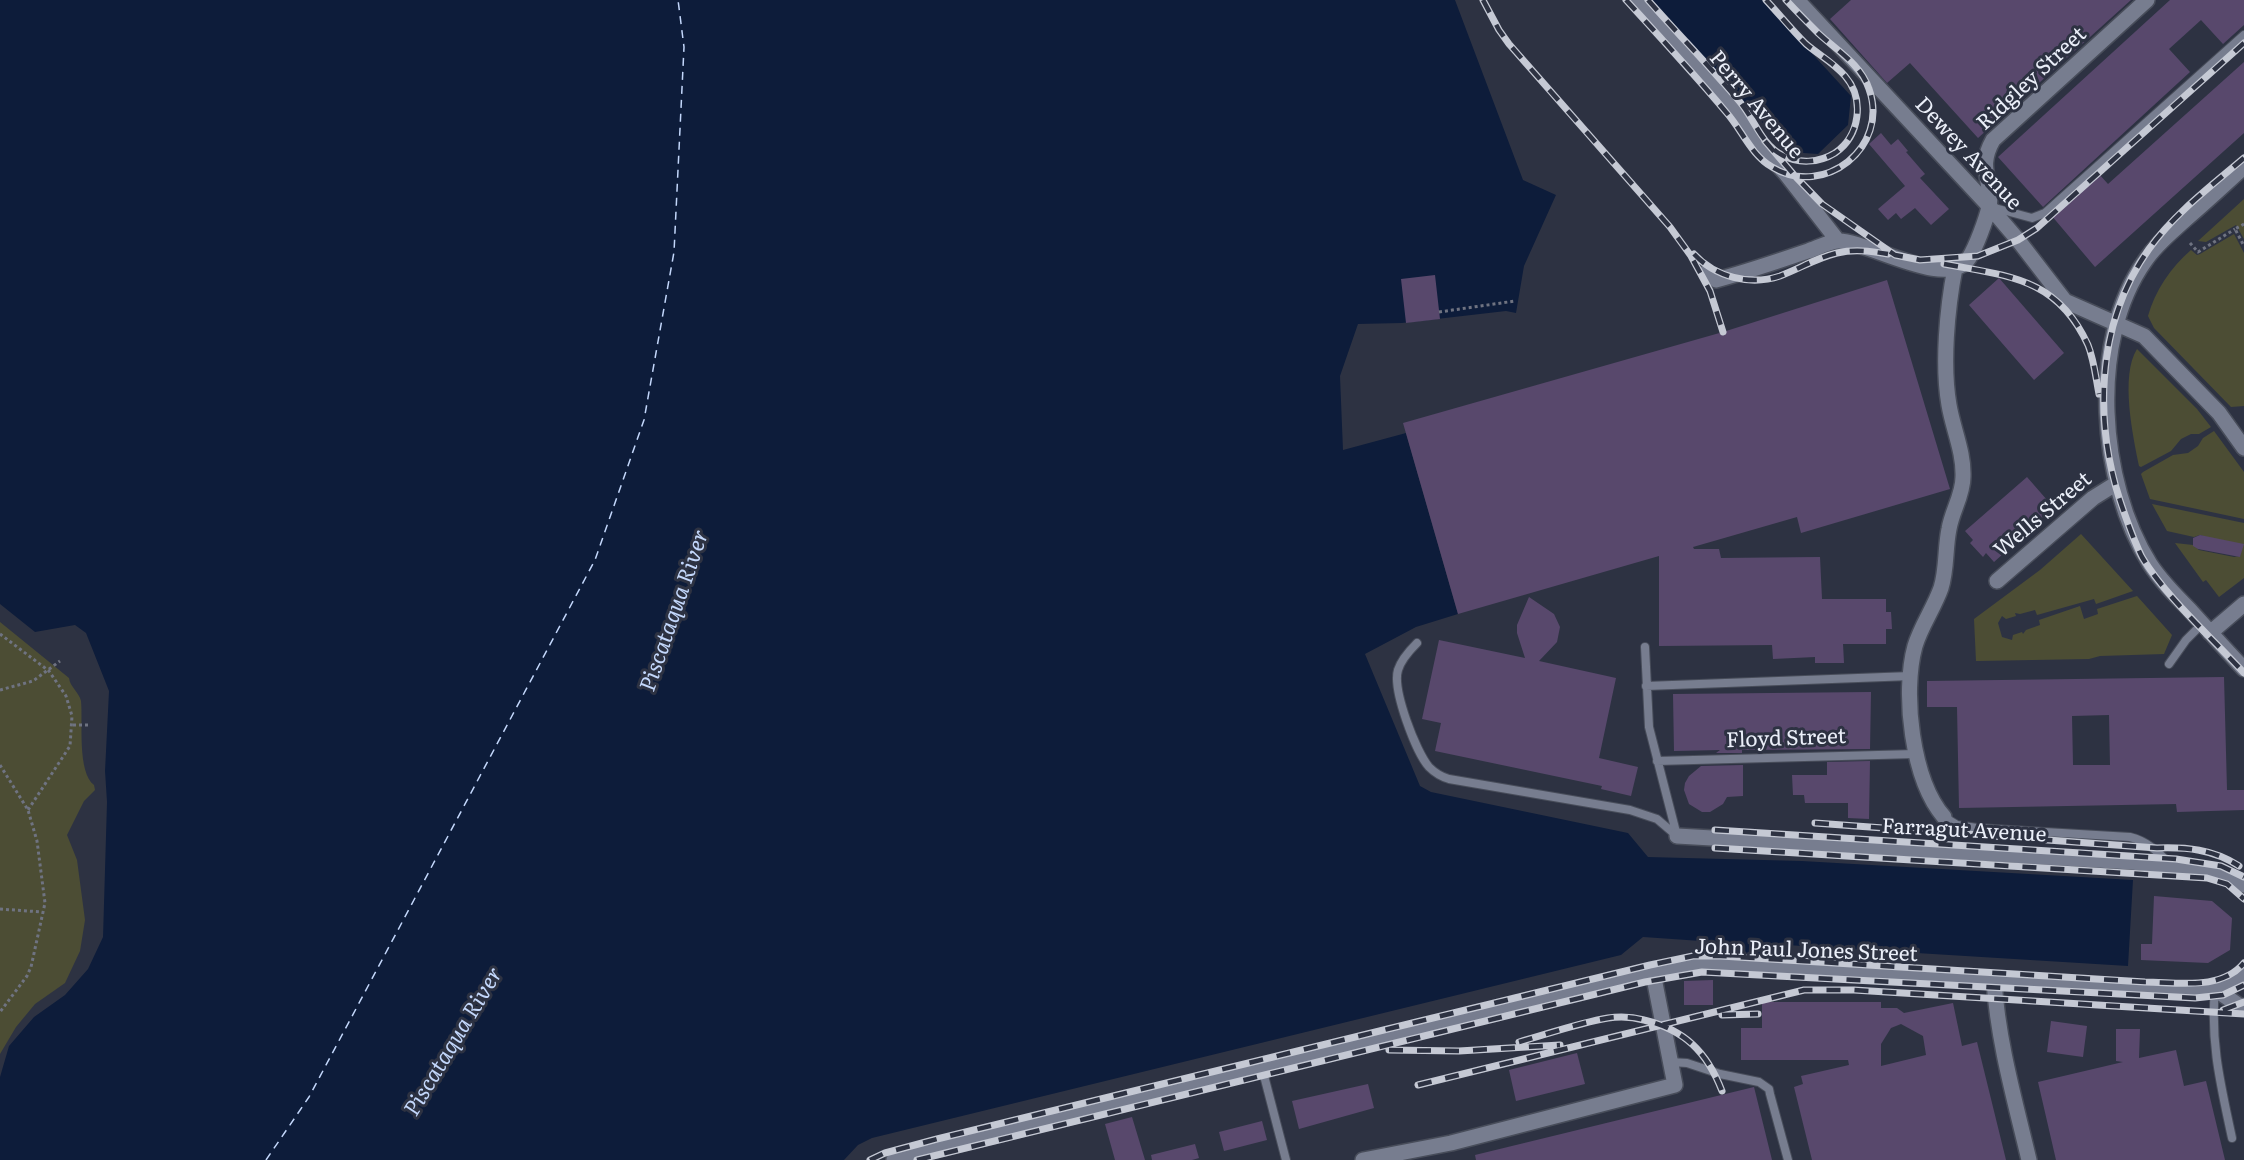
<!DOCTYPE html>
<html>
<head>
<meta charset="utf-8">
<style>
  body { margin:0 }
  canvas { display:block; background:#2d3242 }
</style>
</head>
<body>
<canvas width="2244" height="1160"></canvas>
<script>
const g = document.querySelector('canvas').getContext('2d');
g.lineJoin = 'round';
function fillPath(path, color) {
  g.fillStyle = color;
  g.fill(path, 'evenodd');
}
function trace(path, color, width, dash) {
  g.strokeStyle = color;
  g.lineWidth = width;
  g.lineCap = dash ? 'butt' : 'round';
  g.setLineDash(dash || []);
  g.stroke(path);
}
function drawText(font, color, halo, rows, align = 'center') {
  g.font = font + ' Literata,serif';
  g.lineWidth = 6;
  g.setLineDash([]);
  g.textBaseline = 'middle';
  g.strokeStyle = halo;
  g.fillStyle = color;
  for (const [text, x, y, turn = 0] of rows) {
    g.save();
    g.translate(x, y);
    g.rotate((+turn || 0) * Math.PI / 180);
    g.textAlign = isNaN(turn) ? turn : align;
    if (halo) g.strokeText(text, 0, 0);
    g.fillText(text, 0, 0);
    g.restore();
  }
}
const green = new Path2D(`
  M2244,199V239L2236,225L2206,242L2198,241Z
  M2234,234L2244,253V406L2231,407L2154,328L2148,316C2155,291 2171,267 2191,250L2197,255L2200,254Z
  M2137,349L2197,409L2211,427L2199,434H2191L2181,439L2171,451L2141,467L2139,466C2133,436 2120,376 2137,349Z
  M2214,431L2244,472V519L2150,499L2141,474L2143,472L2173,455L2188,453L2198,446L2203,438Z
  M2152,504L2244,523V578L2219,597L2206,580L2203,582L2175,543L2193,545L2199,550L2234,557L2240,556L2242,548L2200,535L2194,537L2167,531Z
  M2081,534L2133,591L2096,604L2094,599L2037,615L2035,610L2020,614L2015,613L2016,616L2006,619L2002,616L1998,623L2002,637L2012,640L2013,635L2022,632L2023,634L2026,630L2040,625L2039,620L2080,606L2084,619L2098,614L2097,609L2137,596L2172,635L2164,654L2100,656L2089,659L1976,661L1974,619L2040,570Z
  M0,622L69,678C70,687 79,692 81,701C83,722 77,772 94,785L95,790L84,801L67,835L77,860L85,920L80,951L65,983L35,1004L16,1027L0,1054Z`);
const water = new Path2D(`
  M0,0H1455L1523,180L1556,195L1524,266L1516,313L1506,311L1402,323L1358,324L1340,376L1343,450L1406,433L1458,614L1416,627L1365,654L1420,786L1431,792L1628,833L1648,857L1802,861L2133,880L2128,966L1770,944L1769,954L1718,952V945L1701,944V941L1643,937L1621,955L872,1138L858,1145L844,1160H0V1077L9,1046L34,1017L65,995L88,969L103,937L107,802L105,771L109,691L86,633L75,625L35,632L0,604Z
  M1652,0H1763L1851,96L1848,125L1818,154L1789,152Z`);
const ferry = new Path2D(`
  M266,1160L309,1097L595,560L644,420L674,252L684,47L678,0`);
const building = new Path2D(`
  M1851,0H2131L1978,138L1910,63L1887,83L1871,65L1830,19Z
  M2170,0H2244V25L2223,44L2201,20L2169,49L2190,72L2043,207L1998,157Z
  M2244,62V133L2095,267L2051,215L2098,173L2108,184Z
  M1881,133L1891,145L1898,139L1908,151L1906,152L1925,174L1920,178L1949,209L1931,225L1915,208L1901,219L1896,213L1888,220L1878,209L1905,186L1869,144Z
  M1435,275L1440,319L1406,323L1401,279Z
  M1999,278L2064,353L2034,380L1969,305Z
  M1887,280L1950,489L1801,533L1797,517L1693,547L1694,549H1719L1721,558L1820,557L1822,599H1886V612H1891L1892,629H1886V644H1843L1844,663H1815V657L1773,659L1772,645L1659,646V556L1458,614L1403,423L1723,332Z
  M2027,477L2054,508L1994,562L1986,553L1983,557L1970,543L1973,540L1965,531Z
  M2200,535L2244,544L2240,557L2198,549L2193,546V538Z
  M1529,597L1554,614L1560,627L1557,642L1539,661L1616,678L1599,758L1638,767L1631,796L1601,789L1602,786L1435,751L1441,723L1422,719L1439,640L1525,658L1517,633V625Z
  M2224,677L2227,790H2244V810L2177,812L2176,804L1959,808L1957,707H1927V681ZM2109,715L2110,765H2073L2072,716Z
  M1871,692L1870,749L1742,750V753H1716L1720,750L1674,751L1673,694Z
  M1870,761L1869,819L1848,818V803H1805L1804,795H1793L1792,775H1827V762Z
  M1743,765V796L1727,797L1723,804L1710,812H1702L1689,804L1684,790L1685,783L1689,776L1701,766Z
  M2154,896L2212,901L2232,918L2230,950L2208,963L2141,960V944H2152Z
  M1713,980V1005H1684V981Z
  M1762,1002H1881V1008H1897L1904,1013L1953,1003L1962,1046L1977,1042L2006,1160H1812L1794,1087L1803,1084L1801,1076L1849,1065L1848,1060H1741V1028H1762ZM1901,1024L1923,1036L1926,1055L1881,1066V1044L1891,1028Z
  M2051,1021L2087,1026L2083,1057L2047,1052Z
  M2116,1029H2140L2139,1058L2176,1050L2184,1086L2206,1081L2225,1160H2056L2038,1082L2123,1062L2116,1061Z
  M1577,1053L1585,1084L1516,1101L1509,1070Z
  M1368,1084L1374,1108L1299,1129L1292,1101Z
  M1754,1087L1772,1160H1476L1475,1155Z
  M1132,1117L1145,1160H1115L1105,1124Z
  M1262,1121L1267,1140L1224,1151L1219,1132Z
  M1195,1144L1199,1158L1192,1160H1152L1151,1155Z`);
const path = new Path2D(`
  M2244,224L2235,229L2244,246
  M2190,243L2198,252L2235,229
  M1439,312L1515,301
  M0,634L49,671L66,696L72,716L70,746L28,810
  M0,690L33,681L60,661
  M73,725H91
  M0,765L28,810L37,841L45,903L31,967L27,976L0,1012
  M0,909L42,912`);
const service = new Path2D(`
  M1995,208L2032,218L2045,213L2244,35
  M1417,643C1410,650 1401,660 1398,670C1392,690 1416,752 1429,767C1435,773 1442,777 1449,779L1630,810L1657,819L1677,836
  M1645,647L1649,727L1677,836
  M2169,664L2186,640L2202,624
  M1646,686L1911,676
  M1657,761L1915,754
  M1944,817L1957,825L1977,828L2130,837C2147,841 2158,852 2170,864
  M2215,989C2210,1043 2221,1086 2232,1138
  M1670,1062L1687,1063L1720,1074L1759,1082L1769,1089L1770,1094L1788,1160
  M1262,1068L1286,1160`);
const minor = new Path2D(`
  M1637,0L1735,108L1765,151L1786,174L1838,241
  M1797,0L1989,206L2018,240L2065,301L2144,336L2219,413L2244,448
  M2244,167C2225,184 2206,202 2186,219C2172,232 2156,244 2145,261C2088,341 2099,483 2150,564C2161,581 2175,595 2189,609C2207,629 2225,649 2244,669
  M1707,272L1716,280C1747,272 1778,261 1808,251C1817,248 1830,241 1839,241C1868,241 1948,291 1969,258C1976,247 1986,220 1989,207C1994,180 1976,170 1993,140L2147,0
  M1997,581L2093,498L2117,483
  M2210,633L2244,604
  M1944,817C1912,780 1902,693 1915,646C1921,626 1934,608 1941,588C1947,569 1945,548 1949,529C1952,511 1963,495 1963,477C1964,452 1953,429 1949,405C1942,365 1947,309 1955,268
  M1677,836L2132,862L2222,873L2244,885
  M1994,981C1998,1042 2015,1101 2029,1160
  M2215,989L2238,1005L2244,1007
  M894,1160L1653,973
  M1363,1160L1451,1143L1675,1085L1653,973L1688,966L1714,964L2139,989H2215L2230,984L2244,976`);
const rail = new Path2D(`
  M1483,0L1499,30L1509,44L1670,227L1691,256L1710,291L1723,332
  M1626,0C1660,37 1694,74 1726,112C1742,130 1751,155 1772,167C1824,199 1890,147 1869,89C1861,64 1836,50 1818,33C1807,22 1796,11 1786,0
  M1648,0C1678,34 1710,67 1740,102C1754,119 1762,145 1782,155C1798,164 1819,163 1835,153C1860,136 1865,99 1845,76C1834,63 1819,55 1806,44C1792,30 1779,14 1766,0
  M1765,141L1795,176L1822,204L1895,255L1920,260L1978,256L2018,240L2037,228L2244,43
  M2244,158C2211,186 2174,214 2149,249C2094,326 2093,429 2125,515C2130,529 2135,543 2142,557C2165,596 2212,638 2244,673
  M1694,254C1715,277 1750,286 1780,276C1799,269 1816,258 1837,253C1854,249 1870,251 1888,254
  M1944,264C2007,276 2057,277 2088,345C2094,360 2096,379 2099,394
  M1815,823L2157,848C2186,847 2213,849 2239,866
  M1715,830L2176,859L2221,866L2244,877
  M1715,848L2207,878L2227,884L2244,899
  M2223,1010L2244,1002
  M1722,1015L1758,1014
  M1519,1042C1548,1034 1578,1023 1608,1018C1620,1016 1633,1017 1644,1020C1685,1030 1707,1052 1722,1091
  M1389,1050L1459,1051L1560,1045
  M1418,1085L1804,990H1854L2244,1014
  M870,1160L885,1153L937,1139L1650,965L1693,956H1721L2145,982C2178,982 2221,991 2244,963
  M917,1160L1645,982L1702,972L2195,998L2223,995L2244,985`);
const streetNames = [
  ["Ridgley Street",2032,79,-43],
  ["Perry Avenue",1756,105,50],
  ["Dewey Avenue",1968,154,47],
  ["Wells Street",2043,515,-40],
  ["Floyd Street",1786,739,-2],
  ["Farragut Avenue",1964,831,3],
  ["John Paul Jones Street",1806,951,2]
];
const waterNames = [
  ["Piscataqua River",675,611,-71],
  ["Piscataqua River",454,1042,-59]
];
fillPath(green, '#4c4d34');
fillPath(water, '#0d1c3a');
trace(ferry, '#c3d7fb', 1.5, [8, 6]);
fillPath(building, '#58486c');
trace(service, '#484d5a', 10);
trace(minor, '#484d5a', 18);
trace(path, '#6f7381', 3, [3, 3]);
trace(service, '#777d8f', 8);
trace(minor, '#777d8f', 15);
trace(rail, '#c5c9d4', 7);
trace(rail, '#2d3242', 4.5, [14]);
drawText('21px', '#ebeff9', '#2d3242', streetNames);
drawText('italic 22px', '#c3d7fb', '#2d3242', waterNames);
</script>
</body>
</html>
